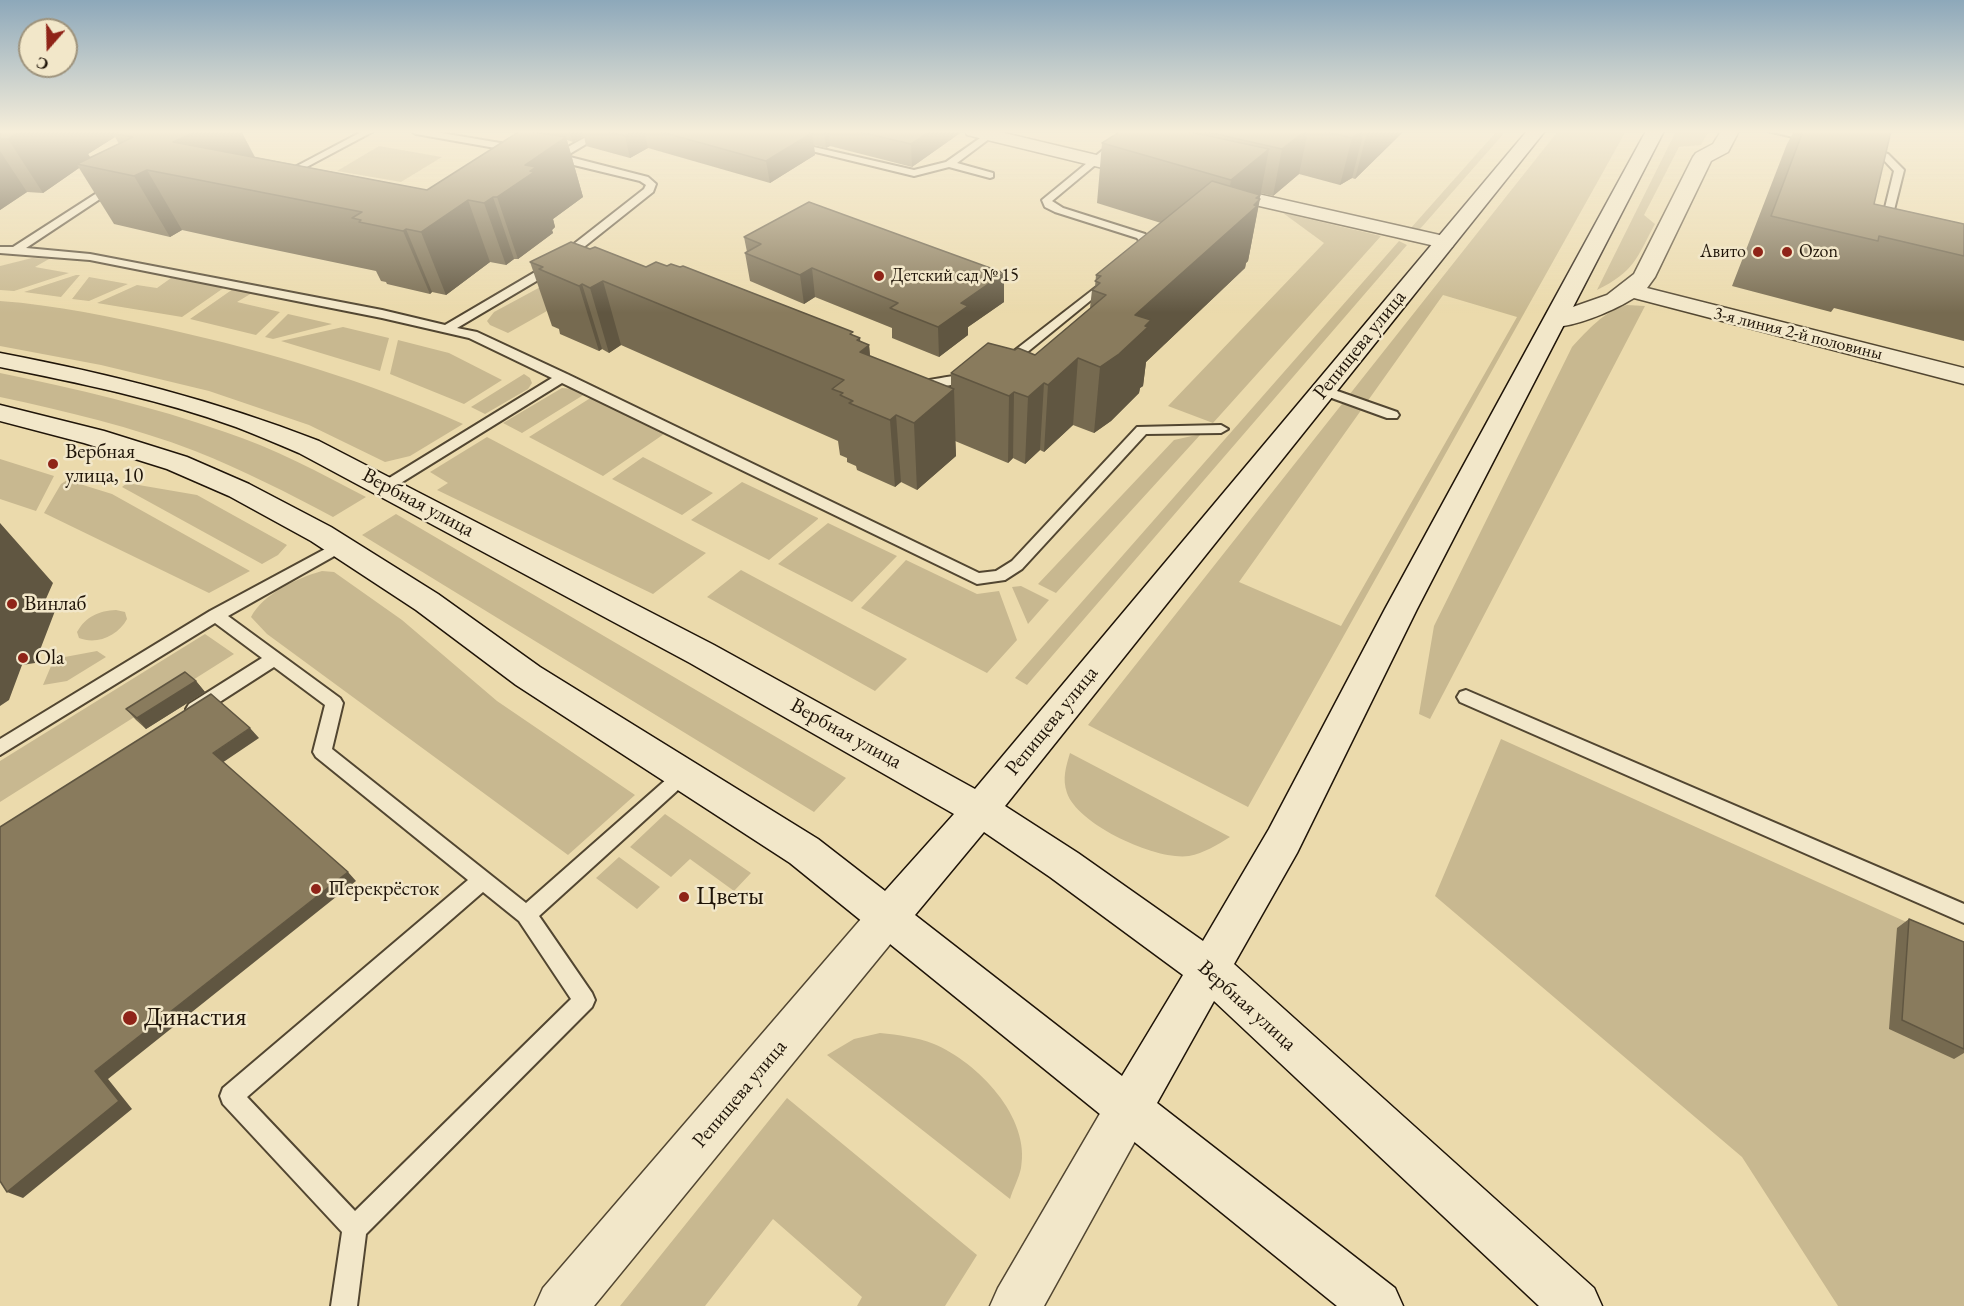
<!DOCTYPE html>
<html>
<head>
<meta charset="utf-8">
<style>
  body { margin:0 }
  #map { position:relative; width:1964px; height:1306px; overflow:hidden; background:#ebdaac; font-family:"EB Garamond",serif }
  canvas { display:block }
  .north { position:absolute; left:18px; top:18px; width:60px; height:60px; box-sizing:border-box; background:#f2e7c9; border:2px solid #9e937c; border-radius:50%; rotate:200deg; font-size:16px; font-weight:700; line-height:24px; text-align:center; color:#1f1408 }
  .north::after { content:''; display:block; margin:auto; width:21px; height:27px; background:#8f2418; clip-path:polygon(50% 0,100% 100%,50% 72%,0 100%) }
</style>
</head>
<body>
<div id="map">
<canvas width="1964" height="1306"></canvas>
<div class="north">С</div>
</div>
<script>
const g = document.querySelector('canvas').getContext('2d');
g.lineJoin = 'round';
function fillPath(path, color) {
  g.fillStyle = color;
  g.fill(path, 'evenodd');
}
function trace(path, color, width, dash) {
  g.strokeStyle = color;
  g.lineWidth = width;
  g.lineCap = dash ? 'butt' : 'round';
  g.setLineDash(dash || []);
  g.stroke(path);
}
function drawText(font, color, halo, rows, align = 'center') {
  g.font = font + ' "EB Garamond",serif';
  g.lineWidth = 5;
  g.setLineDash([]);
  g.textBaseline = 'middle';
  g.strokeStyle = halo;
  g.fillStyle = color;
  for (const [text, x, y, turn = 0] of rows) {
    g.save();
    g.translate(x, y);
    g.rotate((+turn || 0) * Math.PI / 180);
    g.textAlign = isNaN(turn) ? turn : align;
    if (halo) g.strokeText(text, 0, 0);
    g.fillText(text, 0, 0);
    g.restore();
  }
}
const green = new Path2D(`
  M1497,131H1506L1420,229H1410Z
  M1558,131H1626L1248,807L1088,725ZM1443,295L1517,317L1341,626L1239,582Z
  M1676,131H1709L1701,145L1679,147L1644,215L1655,224C1636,259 1635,271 1597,290Z
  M379,146L442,157L401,182L337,171Z
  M1283,213L1381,236L1213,423L1168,406L1324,243Z
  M1399,241L1407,245L1027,685L1015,678Z
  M32,258L49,259L35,267L69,273L14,291L0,290V266Z
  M570,271L609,276L508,333L490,325L487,321L494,312Z
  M76,275H80L61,297L24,292Z
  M89,277L128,284L89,301L72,299Z
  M171,278L225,287L182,317L97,303L137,285L157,288Z
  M233,289L252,293L237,302L280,312L256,335L190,319Z
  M0,301C56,305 112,317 167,329C269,352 367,381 463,424L410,456L385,462L309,425L209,391L101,365L0,346Z
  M1627,305L1645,306L1430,719L1419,714L1434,626L1572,347C1588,330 1604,311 1627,305Z
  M288,314L332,324L273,339L265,337Z
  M343,327L389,338L380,371L281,341Z
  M398,340L449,353L502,380L464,404L390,374Z
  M0,373C76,389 152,406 225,432C274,448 320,473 366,497L333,517C288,493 243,470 195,451C133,427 65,411 0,397Z
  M524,374L530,378L532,383L528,389L485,414L471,407Z
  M562,388L574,389L585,394L522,433L503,423Z
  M592,397L664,434L603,476L529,437Z
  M1201,434L1056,593L1038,584L1174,440Z
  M487,437L706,553L653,594L437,490L448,483L430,472Z
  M643,457L713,493L682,515L612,479Z
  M0,459L54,476L36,511L0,499Z
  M67,480L112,494L250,571L209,593L44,513L61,484Z
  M742,482L818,518V519L769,560L691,520Z
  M127,483L197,495L287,545L278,555L262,564L122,487Z
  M396,514L846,778L814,812L362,535Z
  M828,523L897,556L852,602L778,564Z
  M906,560L977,594L999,591L1017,640L987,673L861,608Z
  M741,570L907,659L875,691L707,597Z
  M322,571L334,572L402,620L497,701L635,795L568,855L267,634L251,617C263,594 297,578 322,571Z
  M1021,586L1049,600L1028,624L1012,587Z
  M116,610L125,612L127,619C118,636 97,645 79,638L77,632C86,616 99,611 116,610Z
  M205,634L234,654L0,802V761Z
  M97,651L106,657L67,681L43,685L54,659Z
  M1501,739L1964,948V1306H1838L1742,1157L1435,896Z
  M1070,753L1230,837C1217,845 1204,853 1189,856C1157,861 1078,825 1067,793C1062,778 1066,767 1070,753Z
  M665,814L751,873L734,891L690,859L671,877L630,847Z
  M619,857L660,887L637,909L596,878Z
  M880,1033C899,1035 916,1037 934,1044C977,1062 1031,1117 1021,1168C1019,1178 1013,1189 1010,1199L827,1055L854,1039Z
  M787,1098L977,1255L945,1306H857L862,1297L773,1219L705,1306H620Z`);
const service = new Path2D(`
  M363,131H374L286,178L278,176Z
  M411,131H430L518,146L523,149L518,152L416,134Z
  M597,131H608L566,156L648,177L656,184L653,192L555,270L457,328L477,332L567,374L979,573L996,571L1012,561L1137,427L1221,425L1228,429L1221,433L1146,434L1022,569L1005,580L977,584L562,383L391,489H381L379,486L381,483L552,378L469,338L382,318L90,260L0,253V247H13L114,182L119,185L118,187L26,248L90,254L382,310L445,325L547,265L644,189L646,185L640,181L549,159V153H557Z
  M990,131L993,132V136L957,163L993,173V177L990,178L949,167L914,176L787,145L792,142L914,170L946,162Z
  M1126,131H1136L1052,201L1063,208L1145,234L1153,244L1144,257L1140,258L1135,255L1142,244L1137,238L1055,212L1045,207L1042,200Z
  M1768,131H1785L1819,139L1814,142Z
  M1865,147L1888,154L1904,170L1889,230L1885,231L1880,228L1894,171L1882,158L1862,152L1860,150Z
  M1108,278L1112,279V283L1009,367H1001L999,364L1001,361Z
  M973,373L977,374L979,377L977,380L930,389L913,387L912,384C915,381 963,375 973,373Z
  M1323,386L1397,412L1399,415L1397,418H1387L1318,393L1317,390L1318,387Z
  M340,541L345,542L348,546L345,550L228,616L340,698L343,703L332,749L526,903L677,770L683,768L689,770L692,775L689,780L539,916L592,993L595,1000L592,1007L366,1234L357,1306H331L342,1232L223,1104L220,1096L223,1088L468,880L316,757L313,752L325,705L274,667L201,714L195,716L189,714L186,709L189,704L262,658L215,623L0,755V739L210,611ZM483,892L519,921L571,999L355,1211L247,1097Z
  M1466,690L1964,904V923L1460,702L1457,697L1460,692Z`);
const minor = new Path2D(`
  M965,131H996L1151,168L1154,172L1151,176L1144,178L967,135Z
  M1721,131H1739L1728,152L1711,161L1655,277L1647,288L1964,368V384L1634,298C1615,310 1568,331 1547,326L1543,321L1547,316L1607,295L1634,274L1693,157L1696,153L1713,144Z
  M1218,185L1444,236L1452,237L1455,242L1452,247L1444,248L1211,195L1208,191L1211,187Z`);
const tertiary = new Path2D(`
  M887,900L901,905L907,918L901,931L594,1306H535L543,1288L873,905Z
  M1128,1086L1144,1093L1151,1109L1144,1125L1044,1306H990L998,1288L1112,1093Z`);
const secondary = new Path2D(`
  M1527,131H1545L1005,806L1078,853L1203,941L1269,829L1385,609L1646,131H1664L1417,609L1297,853L1234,964L1594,1288L1602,1306H1539L1214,1001L1157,1103L1395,1288L1403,1306H1337L790,863L516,685L416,610L311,541L229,496L167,469L84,443L0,421V405L104,431L187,457L249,484L331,527L438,594L540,667L818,839L885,891L954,814L690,663L299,453C278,444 257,435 236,427C159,399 79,383 0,367V353C110,374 214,400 319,441L714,645L975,789ZM984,832L1050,877L1183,975L1122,1076L915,915Z`);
const wall = new Path2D(`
  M0,131H241L255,157L427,190L539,133L532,131H963L912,167L830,146L826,148L814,145L815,155L770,183L648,148L630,158L586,146L584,136L573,142L567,140L583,197L553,219L555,227L552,230L553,233L518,259H514L506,265L490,262L446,295L432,292L430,294L387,284L386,282L381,281L376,271L232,241L182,230L170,237L114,224L79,168L43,193L27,192L0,210ZM115,137L119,144L90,157L88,154Z
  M1121,131H1404L1355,179L1352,178L1340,185L1299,174L1273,196L1260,193L1259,199H1260L1248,261L1246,263L1245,268L1146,362L1143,386L1140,388L1139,393L1111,421L1094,433L1073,425L1044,452L1040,450L1025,464L1013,458L1008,463L955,441L956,456L917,490L901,482L895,487L857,470L856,466L847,462V458L840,455L838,441L621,345L609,353L602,349L599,351L560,334L559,329L552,326L530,262L590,249L853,335L860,342L869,345L870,356L951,388V373L1015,350L1035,355L1090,308L1092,290L1095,287L1096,275L1161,223L1097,203L1102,143Z
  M1794,131H1891L1874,204L1964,224V341L1834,308L1831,312L1732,286L1787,144Z
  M744,237L1004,273V302L968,327V335L939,357L892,338V328L815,297L804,304L750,281L745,253L747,252Z
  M196,681L205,692L146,729L136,720L126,709Z
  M1909,919L1964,942V1053L1954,1059L1889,1029L1897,928Z`);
const shadedWall = new Path2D(`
  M22,131H120L113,134L115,137L88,154L92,160L77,164L79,168L43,193L8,139Z
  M197,131H241L262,172L173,142Z
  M569,131H582L584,136L573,142Z
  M635,131H644L648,148L630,158L625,136Z
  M824,131H829L830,146L826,148Z
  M931,131H963L912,167L911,144Z
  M1305,131H1308L1299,174L1273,196L1282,149Z
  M1364,131L1352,178L1340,185L1352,138Z
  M1368,131H1404L1355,179L1367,132Z
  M812,133L815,155L770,183L766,161Z
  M566,137L583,197L553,219L555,227L552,230L553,233L518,259L497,197L525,165Z
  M1269,149L1248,261L1246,263L1245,268L1146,362L1143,386L1140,388L1139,393L1111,421L1094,433L1100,367L1135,315L1221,238L1231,180Z
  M0,151L27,192L0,210Z
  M147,170L182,230L170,237L134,176Z
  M493,197L514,259L506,265L484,203Z
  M468,200L490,262L446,295L421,232Z
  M406,229L432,292L430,294L403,231Z
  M812,268L815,297L804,304L800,275Z
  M1004,273V302L968,327V335L939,357L938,327L961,303Z
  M603,281L621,345L609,353L590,288Z
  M582,284L602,349L599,351L579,286Z
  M860,338L861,351L869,345L875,411L857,340Z
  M1078,358L1073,425L1044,452L1048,385Z
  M1044,383L1040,450L1025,464L1028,397Z
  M954,389L956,456L917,490L914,423Z
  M1014,392L1013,458L1008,463L1009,396Z
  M896,415L901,482L895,487L890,420Z
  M0,523L53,583L45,601L55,611L35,663L22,665L9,700L0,706Z
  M196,681L205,692L146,729L137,718Z
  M250,728L259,738L222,763L213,753Z
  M348,872L356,881L108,1079L132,1109L23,1198L7,1192L95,1071Z`);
const building = new Path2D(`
  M0,131H22L8,139H0Z
  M119,131H197L173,142L427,190L520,131H527L566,137L525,165L536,167L530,171L534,172L497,197H493L484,203L468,200L421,232L406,229L403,231L359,222L361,220L352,218L362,212L199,180L147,170L134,176L77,164L133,137L113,134Z
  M606,131H635L625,136Z
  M658,131H802L812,133L766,161Z
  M855,131H931L911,144Z
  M1121,131H1186L1269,149L1231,180L1102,143Z
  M1203,131H1305L1282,149Z
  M1323,131H1368L1367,132L1364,131L1352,138Z
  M1803,131H1891L1874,204L1964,224V256L1879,236L1878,241L1771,216Z
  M1212,181L1260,195L1256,198L1260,199L1254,205L1257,206L1135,315L1151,320L1145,326L1148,327L1119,354L1100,367L1078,358L1048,385L1044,383L1028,397L1014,392L1009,396L951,373L988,343L1015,350L1018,348L1035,355L1106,295L1092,290L1100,283L1095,281L1101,276L1096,275Z
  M809,202L1004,273L961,303L968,306L938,327L890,308L898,303L812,268L800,275L745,253L761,244L744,237Z
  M571,242L590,249L595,247L646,267L656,262L667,266L671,264L680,267L683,266L853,332L850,334L860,338L857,340L869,345L860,352L954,389L914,423L896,415L890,420L849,403L853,401L840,395L843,393L832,389L844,380L603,281L590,288L582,284L579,286L539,269L543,267L530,262Z
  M185,672L196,681L137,718L126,709Z
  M211,694L250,728L213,753L348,872L95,1071L119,1101L7,1192L0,1181V827Z
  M1909,919L1964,942V1049L1902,1020Z`);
const markers = [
  [1758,252,6,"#8f2418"],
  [1787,252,6,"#8f2418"],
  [879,276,6,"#8f2418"],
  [53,464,6,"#8f2418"],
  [12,604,6,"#8f2418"],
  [23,658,6,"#8f2418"],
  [316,889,6,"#8f2418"],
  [684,897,6,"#8f2418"],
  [130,1018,8,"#8f2418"]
];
const farPoinames = [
  ["Авито",1746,252,"right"],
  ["Ozon",1799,252],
  ["Детский сад № 15",891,276]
];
const farStreetnames = [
  ["3-я линия 2-й половины",1798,334,14]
];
const streetNames = [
  ["Репищева улица",1360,345,-51],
  ["Вербная улица",418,503,28],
  ["Репищева улица",1052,721,-51],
  ["Вербная улица",846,734,29],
  ["Вербная улица",1247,1006,42],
  ["Репищева улица",740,1094,-50]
];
const poiNames = [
  ["Вербная",65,452],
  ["улица, 10",65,476],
  ["Винлаб",24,604],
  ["Ola",35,658],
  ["Перекрёсток",328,889]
];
const nearPoinames = [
  ["Цветы",696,897],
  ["Династия",144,1018]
];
fillPath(green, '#c8b890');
trace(service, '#524631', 4);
trace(minor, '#524631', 3);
trace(tertiary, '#524631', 3);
trace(secondary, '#1f1408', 3);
fillPath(service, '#f2e7c9');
fillPath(minor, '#f2e7c9');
fillPath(tertiary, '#f2e7c9');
fillPath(secondary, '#f2e7c9');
fillPath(wall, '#766a50');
fillPath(shadedWall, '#605641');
fillPath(building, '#897b5d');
trace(building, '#605641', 1.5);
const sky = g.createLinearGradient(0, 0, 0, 313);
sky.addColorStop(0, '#8da8ba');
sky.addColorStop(0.42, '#f6eeda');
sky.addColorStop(1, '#f6eeda00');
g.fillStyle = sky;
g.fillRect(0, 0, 1964, 313);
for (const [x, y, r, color] of markers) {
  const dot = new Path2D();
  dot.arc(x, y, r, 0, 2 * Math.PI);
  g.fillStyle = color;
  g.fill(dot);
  trace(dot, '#f2e7c9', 2);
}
drawText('18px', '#1f1408', '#f2e7c9', farPoinames, 'left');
drawText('18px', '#1f1408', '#f2e7c9', farStreetnames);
drawText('21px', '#1f1408', '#f2e7c9', streetNames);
drawText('21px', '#1f1408', '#f2e7c9', poiNames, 'left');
drawText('26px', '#1f1408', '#f2e7c9', nearPoinames, 'left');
</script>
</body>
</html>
